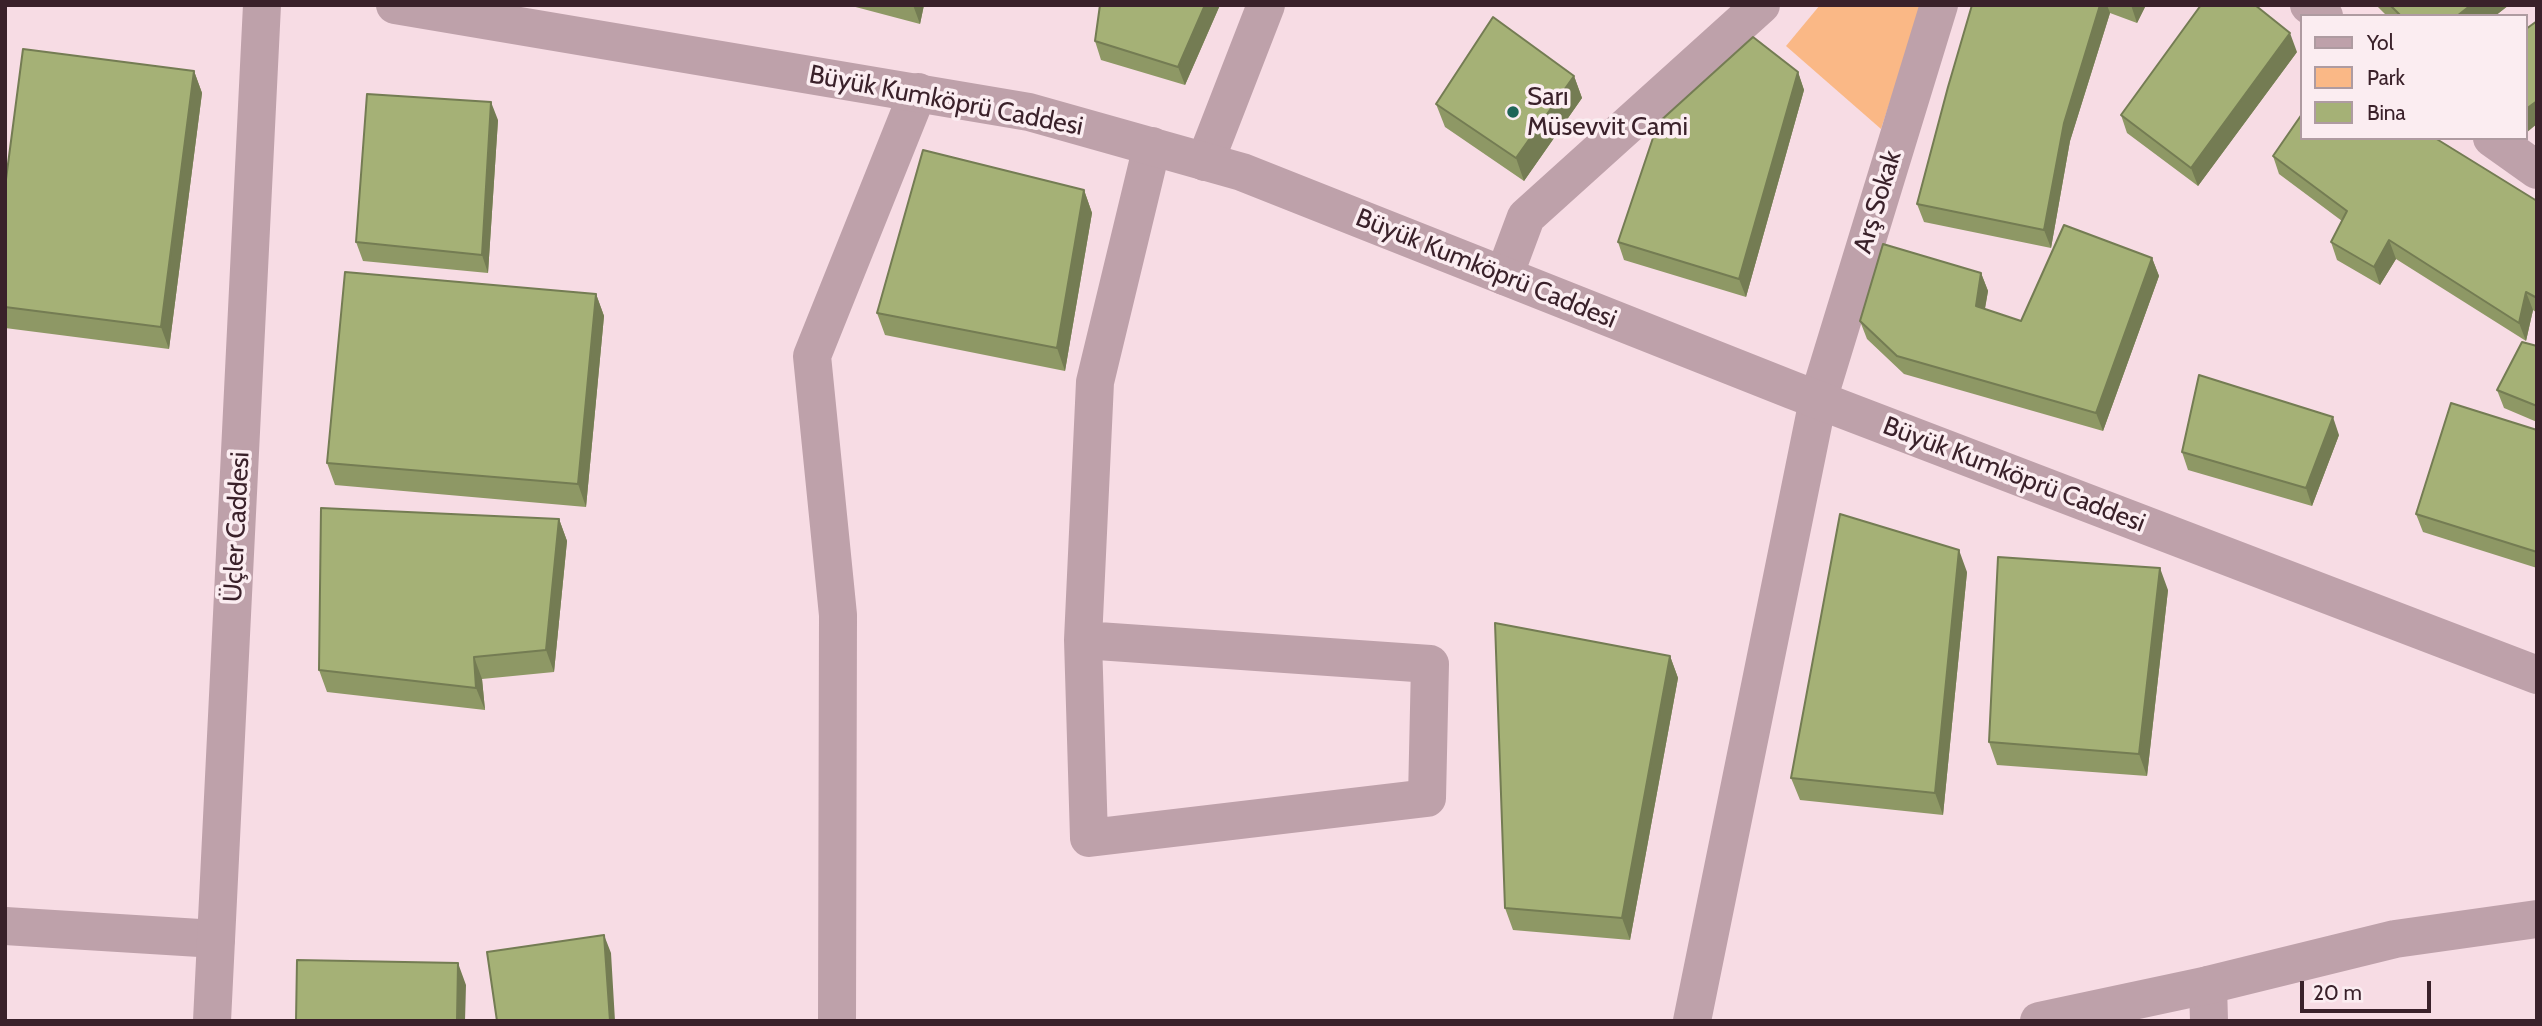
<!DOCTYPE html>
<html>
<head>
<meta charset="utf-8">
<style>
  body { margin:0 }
  #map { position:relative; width:2542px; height:1026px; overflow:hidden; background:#f7dce4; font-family:Cabin,sans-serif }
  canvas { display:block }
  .frame { position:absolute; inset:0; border:7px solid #3a212a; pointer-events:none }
  .legend { position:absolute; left:2300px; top:14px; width:228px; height:126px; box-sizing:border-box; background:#fbedf1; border:2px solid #ae9ba1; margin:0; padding:9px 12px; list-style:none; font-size:21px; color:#3a212a }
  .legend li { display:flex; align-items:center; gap:14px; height:35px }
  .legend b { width:35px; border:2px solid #ae9ba1 }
  .scale { position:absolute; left:2300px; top:981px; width:131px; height:32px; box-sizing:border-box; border:4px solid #3a212a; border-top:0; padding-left:9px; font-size:21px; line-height:24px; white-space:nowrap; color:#3a212a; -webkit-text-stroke:5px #fbedf1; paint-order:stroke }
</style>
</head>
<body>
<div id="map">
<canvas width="2542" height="1026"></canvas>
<div class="frame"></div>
<ul class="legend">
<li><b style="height:9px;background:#bea1aa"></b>Yol</li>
<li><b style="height:19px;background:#fab886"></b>Park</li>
<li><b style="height:19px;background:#a5b176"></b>Bina</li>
</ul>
<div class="scale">20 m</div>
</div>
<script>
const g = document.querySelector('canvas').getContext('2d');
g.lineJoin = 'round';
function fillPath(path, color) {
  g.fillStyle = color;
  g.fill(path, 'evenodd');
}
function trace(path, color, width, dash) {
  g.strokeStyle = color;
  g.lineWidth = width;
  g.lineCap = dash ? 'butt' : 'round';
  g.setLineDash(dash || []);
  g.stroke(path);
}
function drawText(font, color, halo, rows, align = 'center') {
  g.font = font + ' Cabin,sans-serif';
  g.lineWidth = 7;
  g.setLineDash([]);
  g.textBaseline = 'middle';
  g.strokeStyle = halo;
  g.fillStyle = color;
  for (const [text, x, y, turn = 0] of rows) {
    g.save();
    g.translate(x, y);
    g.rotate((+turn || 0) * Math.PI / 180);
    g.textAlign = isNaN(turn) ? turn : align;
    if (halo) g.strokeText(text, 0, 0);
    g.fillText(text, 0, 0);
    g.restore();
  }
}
const green = new Path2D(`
  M1820,5H1922L1881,129L1786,46Z`);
const minor = new Path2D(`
  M2309,5L2324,16
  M2492,138L2537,170
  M1205,162L1266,5
  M1504,276L1526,217L1761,5
  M1083,640L1430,664L1427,798L1089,838L1083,640L1095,382L1152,146
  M5,926L216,939
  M2208,985L2209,1021
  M837,1021L838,615L812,356L918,92
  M1692,1021L1818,400L1939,5`);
const tertiary = new Path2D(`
  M395,5L1029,112L1242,172L1792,390L2537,675
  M212,1021L262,5
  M2039,1021L2208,985L2395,939L2537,919`);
const wall = new Path2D(`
  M848,5H924L920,24Z
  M1100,5H1220L1185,85L1101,60L1095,41Z
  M1972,5H2146L2137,23L2110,13L2070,141L2051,248L1924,222L1917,204Z
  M2376,5H2509L2495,16H2387Z
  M2297,52L2198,186L2127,133L2121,115Z
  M194,71L202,93L169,349L5,328V187Z
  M1798,72L1804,90L1746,297L1624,260L1618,242Z
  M1574,76L1582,98L1524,181L1445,127L1436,104Z
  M498,120L488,273L363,261L356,242Z
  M2273,156L2537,201V313L2533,310L2526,341L2396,259L2380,285L2337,260L2331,242L2342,221L2279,174Z
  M1084,190L1092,213L1065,371L885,335L877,313Z
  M2152,258L2159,276L2103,431L1904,374L1867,339L1860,321L1981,273L1988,291L1985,309L2021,321Z
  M596,294L604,316L586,507L335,485L327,463Z
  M2537,346V422L2504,408L2497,390Z
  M2537,430V568L2423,532L2416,514Z
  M2339,435L2312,506L2188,470L2182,452Z
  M559,519L567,541L554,672L482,679L485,710L327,692L319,670Z
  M1967,572L1943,815L1800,800L1791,778Z
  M2168,590L2147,776L1997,765L1989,742Z
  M1670,656L1678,678L1630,940L1513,930L1505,908Z`);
const shadedWall = new Path2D(`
  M913,5H924L920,24Z
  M1205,5H1220L1185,85L1178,67Z
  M2100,5H2107L2110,13L2070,141L2051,248L2044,230L2064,123Z
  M2131,5H2146L2137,23Z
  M2471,5H2509L2495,16H2457Z
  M2290,33L2297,52L2198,186L2191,168Z
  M194,71L202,93L169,349L161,327Z
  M1798,72L1804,90L1746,297L1739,279Z
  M1574,76L1582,98L1524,181L1516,158Z
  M2537,101V124L2526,133V109Z
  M491,102L498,120L488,273L482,255Z
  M1084,190L1092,213L1065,371L1057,348Z
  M2389,240L2396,259L2380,285L2374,267Z
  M2152,258L2159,276L2103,431L2096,413Z
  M1981,273L1988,291L1982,324L1976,306Z
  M2526,292L2533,310L2526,341L2519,323Z
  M596,294L604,316L586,507L578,484Z
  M2333,417L2339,435L2312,506L2306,488Z
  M559,519L567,541L554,672L546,650Z
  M1959,550L1967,572L1943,815L1935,793Z
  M2160,568L2168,590L2147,776L2139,754Z
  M1670,656L1678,678L1630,940L1622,918Z
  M474,657L482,679L485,710L476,688Z
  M604,935L611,953L615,1021H610Z
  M458,963L466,985L465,1021H457Z`);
const building = new Path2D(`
  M1100,5H1205L1178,67L1095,41Z
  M1972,5H2100L2064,123L2044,230L1917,204L1948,87Z
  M2201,5H2255L2290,33L2191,168L2121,115Z
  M2390,5H2471L2457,16H2401Z
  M1493,17L1574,76L1516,158L1436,104Z
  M2537,21V101L2526,109V29Z
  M1753,37L1798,72L1739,279L1618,242L1658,123Z
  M23,49L194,71L161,327L5,307V187Z
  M367,94L491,102L482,255L356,242Z
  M2302,114V138H2435L2537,201V298L2526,292L2519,323L2389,240L2374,267L2331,242L2347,211L2273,156Z
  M923,150L1084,190L1057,348L877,313Z
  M2064,225L2152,258L2096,413L1897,356L1860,321L1883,244L1981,273L1976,306L2021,321Z
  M345,272L596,294L578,484L327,463Z
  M2522,342L2537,346V406L2497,390Z
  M2199,375L2333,417L2306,488L2182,452Z
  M2451,403L2537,430V552L2416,514Z
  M321,508L559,519L546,650L474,657L476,688L319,670Z
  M1840,514L1959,550L1935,793L1791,778Z
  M1998,557L2160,568L2139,754L1989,742Z
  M1495,623L1670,656L1622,918L1505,908Z
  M604,935L610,1021H497L487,952Z
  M297,960L458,963L457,1021H296Z`);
const markers = [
  [1513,112,7,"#1e6457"]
];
const poiNames = [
  ["Sarı",1527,97],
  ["Müsevvit Cami",1527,127]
];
const streetNames = [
  ["Büyük Kumköprü Caddesi",946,101,11],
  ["Arş Sokak",1878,202,-73],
  ["Büyük Kumköprü Caddesi",1486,269,22],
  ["Büyük Kumköprü Caddesi",2014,475,21],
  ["Üçler Caddesi",237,527,-87]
];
fillPath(green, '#fab886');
trace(minor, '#bea1aa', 38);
trace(tertiary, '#bea1aa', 38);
fillPath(wall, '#8e9865');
fillPath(shadedWall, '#747c53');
fillPath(building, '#a5b176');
trace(building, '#747c53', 2);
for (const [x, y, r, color] of markers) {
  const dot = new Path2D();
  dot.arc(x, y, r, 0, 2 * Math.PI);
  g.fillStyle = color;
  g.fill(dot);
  trace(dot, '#fbedf1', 2.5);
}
drawText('26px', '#3a212a', '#fbedf1', poiNames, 'left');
drawText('26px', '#3a212a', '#fbedf1', streetNames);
</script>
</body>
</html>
